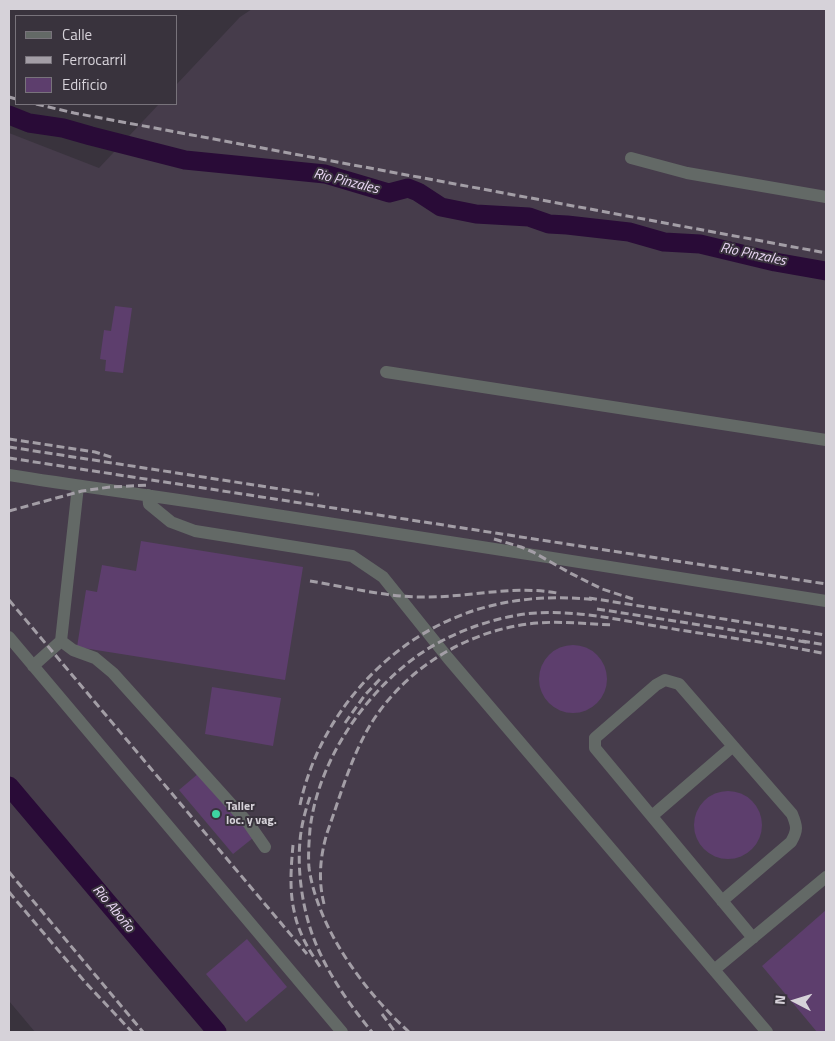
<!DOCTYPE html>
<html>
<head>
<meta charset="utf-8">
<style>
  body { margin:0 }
  #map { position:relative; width:835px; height:1041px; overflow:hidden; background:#39333d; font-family:"Titillium Web",sans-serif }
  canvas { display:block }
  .frame { position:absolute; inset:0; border:10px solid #d6d2d9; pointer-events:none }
  .legend { position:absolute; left:15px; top:15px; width:162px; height:90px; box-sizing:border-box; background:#39333d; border:1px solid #78737b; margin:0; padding:6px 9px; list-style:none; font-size:15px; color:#d6d2d9 }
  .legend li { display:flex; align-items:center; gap:10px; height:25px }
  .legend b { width:25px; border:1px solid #78737b }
  .north { position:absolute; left:770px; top:976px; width:50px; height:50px; -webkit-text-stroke:4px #39333d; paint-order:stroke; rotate:275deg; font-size:14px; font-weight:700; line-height:20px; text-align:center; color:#d6d2d9 }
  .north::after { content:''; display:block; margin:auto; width:18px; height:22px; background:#d6d2d9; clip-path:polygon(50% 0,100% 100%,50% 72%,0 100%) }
</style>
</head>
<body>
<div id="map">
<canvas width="835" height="1041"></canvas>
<div class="frame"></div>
<ul class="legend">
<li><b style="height:6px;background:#636966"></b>Calle</li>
<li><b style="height:6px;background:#a39ea6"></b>Ferrocarril</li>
<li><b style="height:14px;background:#5d3e6d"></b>Edificio</li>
</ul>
<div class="north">N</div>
</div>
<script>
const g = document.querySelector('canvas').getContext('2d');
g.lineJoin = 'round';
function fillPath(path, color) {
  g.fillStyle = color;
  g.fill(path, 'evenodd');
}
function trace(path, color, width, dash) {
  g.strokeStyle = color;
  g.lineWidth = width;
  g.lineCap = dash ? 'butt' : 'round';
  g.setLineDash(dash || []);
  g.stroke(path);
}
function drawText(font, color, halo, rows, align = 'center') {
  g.font = font + ' "Titillium Web",sans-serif';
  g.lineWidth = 4;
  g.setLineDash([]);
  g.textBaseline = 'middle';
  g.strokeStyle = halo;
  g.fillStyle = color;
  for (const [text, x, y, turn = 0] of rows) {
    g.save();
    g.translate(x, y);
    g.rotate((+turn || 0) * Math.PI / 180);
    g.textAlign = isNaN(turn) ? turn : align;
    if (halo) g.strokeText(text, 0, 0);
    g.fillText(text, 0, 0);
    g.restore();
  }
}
const built = new Path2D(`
  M252,9H826V1032H35L9,1001V133L99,168L159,104H176V85L240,17Z`);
const river = new Path2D(`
  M9,115L29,123L63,128L91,136L185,160L325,174L389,193L408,188L418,192L441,207L476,214L529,217L549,224L567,225L629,232L664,242L700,244L775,262L826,271
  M9,786L217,1032`);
const building = new Path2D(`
  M115,306L132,308L123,373L105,371L106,360L100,359L104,330L111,331Z
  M141,541L303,567L285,680L77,647L86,590L97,592L102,565L136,571Z
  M539 679a34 34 0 1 1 68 0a34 34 0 1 1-68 0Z
  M212,687L281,698L273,746L205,734Z
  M199,773L253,838L233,854L179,790Z
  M694 825a34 34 0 1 1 68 0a34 34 0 1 1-68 0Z
  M826,910V1032H817L762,966Z
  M247,939L287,987L246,1022L206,974Z`);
const minor = new Path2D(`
  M631,158L687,173L826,197
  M386,372L826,440
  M9,475C83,487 157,496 231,508C429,538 628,570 826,601
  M148,495L149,504L171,522L195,531L352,556L383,577L448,658L767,1032
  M9,637L342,1032
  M61,641L73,650L95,658L113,673L249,824L265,847
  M33,666L61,641L78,486
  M652,816L732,747
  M722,901L791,842C798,830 797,826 792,814L679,684L665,680L656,685L595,738V748C647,811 700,874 753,938
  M714,970L826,877`);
const rail = new Path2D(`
  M9,97L16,99
  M36,104L74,113L826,253
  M9,439L95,452L114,458
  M9,447L319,495
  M9,458L826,584
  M9,511L82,491L110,487L150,485
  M494,539L521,547L533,552L570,573L602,589L636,600
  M310,581C347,587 390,598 427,597C471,597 514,585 557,593
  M589,598L826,635
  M9,600L307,954
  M597,609L791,639L809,643
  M802,641L826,645
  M345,723L365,695L381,678
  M310,797C305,811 301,827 300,841C297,872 303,911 314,939C327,973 349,1004 372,1032
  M300,805C320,711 396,629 490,606C525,597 561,596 596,600
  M293,845C291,868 289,892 295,915C299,934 310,952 321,968
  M9,872L143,1032
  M9,892L85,982L132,1032
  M324,904C318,880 320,857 327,833C340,797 350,760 369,727C404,668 469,629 537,623C562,621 588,624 613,625
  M382,1014L395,1032
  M409,1032C364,991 318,929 309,868C308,855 309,842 310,829C318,762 363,695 417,656C444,637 476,624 508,617C561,605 616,620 668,628C721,637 774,643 826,654`);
const markers = [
  [216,814,5,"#3ed4a2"]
];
const poiNames = [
  ["Taller",226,807],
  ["loc. y vag.",226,821]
];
const waterNames = [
  ["Rio Pinzales",346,182,14],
  ["Rio Pinzales",753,255,12],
  ["Rio Aboño",113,909,50]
];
fillPath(built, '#463c4b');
trace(river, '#290b37', 19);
fillPath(building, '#5d3e6d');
trace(minor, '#636966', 12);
trace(rail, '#a39ea6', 3, [8, 4]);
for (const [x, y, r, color] of markers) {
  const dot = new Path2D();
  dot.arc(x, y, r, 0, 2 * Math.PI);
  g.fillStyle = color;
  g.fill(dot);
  trace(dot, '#39333d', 2);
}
drawText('bold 12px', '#d6d2d9', '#39333d', poiNames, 'left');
drawText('italic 14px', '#ecd9f7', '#39333d', waterNames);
</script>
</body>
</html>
